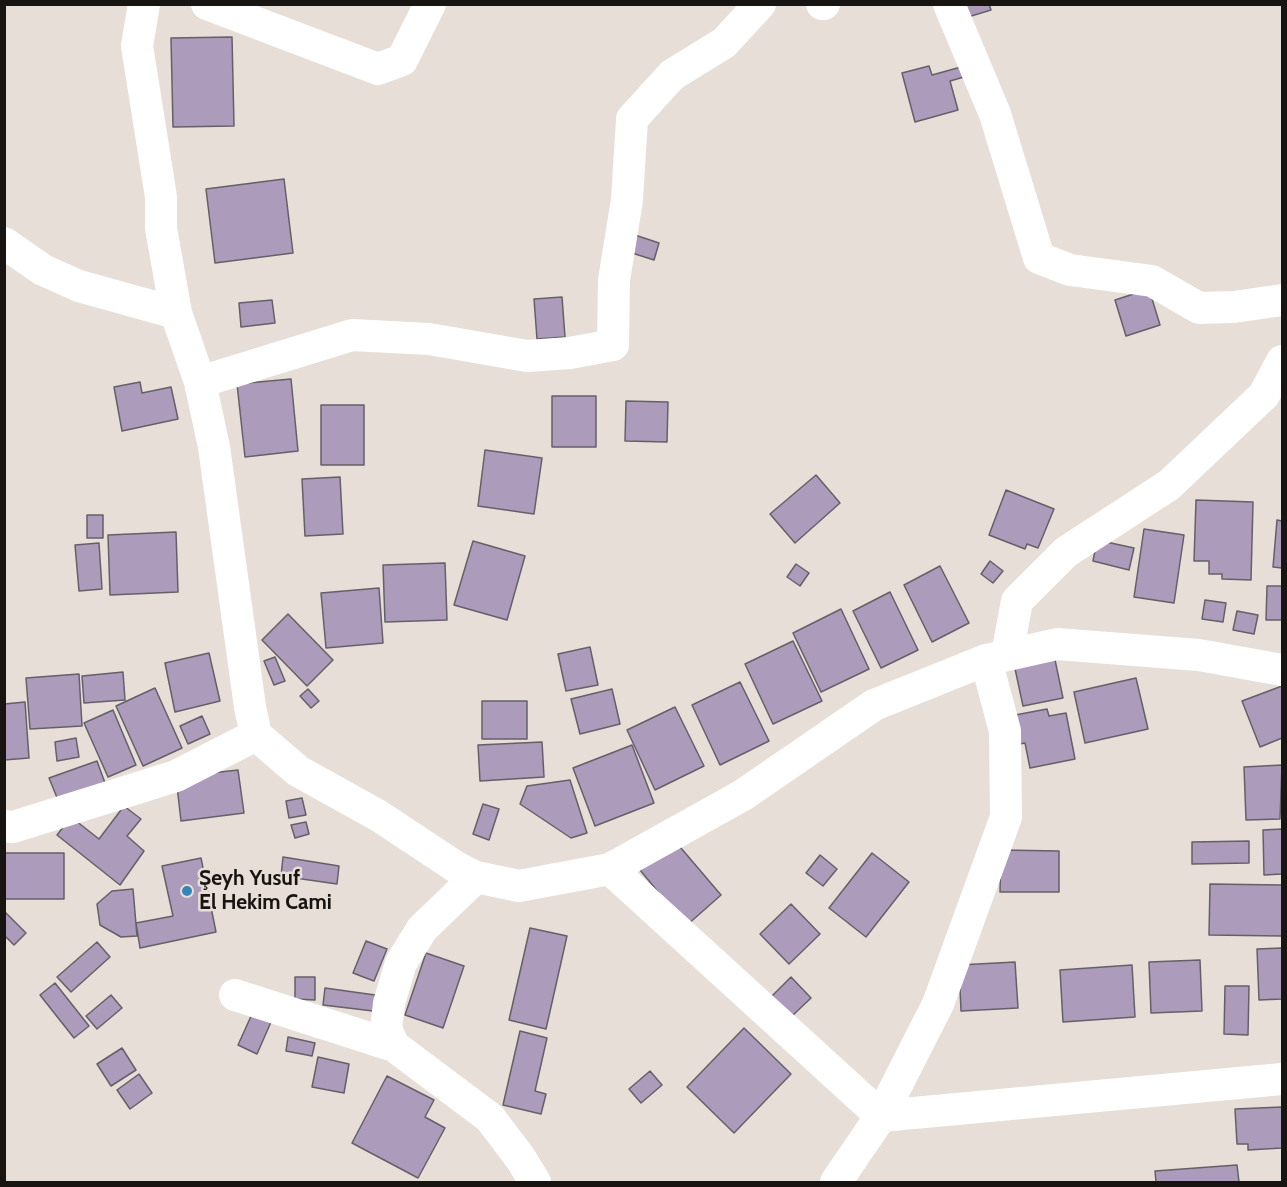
<!DOCTYPE html>
<html>
<head>
<meta charset="utf-8">
<style>
  body { margin:0 }
  #map { position:relative; width:1287px; height:1187px; overflow:hidden; background:#e6ded7; font-family:Cabin,sans-serif }
  canvas { display:block }
  .frame { position:absolute; inset:0; border:6px solid #171412; pointer-events:none }
</style>
</head>
<body>
<div id="map">
<canvas width="1287" height="1187"></canvas>
<div class="frame"></div>
</div>
<script>
const g = document.querySelector('canvas').getContext('2d');
g.lineJoin = 'round';
function fillPath(path, color) {
  g.fillStyle = color;
  g.fill(path, 'evenodd');
}
function trace(path, color, width, dash) {
  g.strokeStyle = color;
  g.lineWidth = width;
  g.lineCap = dash ? 'butt' : 'round';
  g.setLineDash(dash || []);
  g.stroke(path);
}
function drawText(font, color, halo, rows, align = 'center') {
  g.font = font + ' Cabin,sans-serif';
  g.lineWidth = 5;
  g.setLineDash([]);
  g.textBaseline = 'middle';
  g.strokeStyle = halo;
  g.fillStyle = color;
  for (const [text, x, y, turn = 0] of rows) {
    g.save();
    g.translate(x, y);
    g.rotate((+turn || 0) * Math.PI / 180);
    g.textAlign = isNaN(turn) ? turn : align;
    if (halo) g.strokeText(text, 0, 0);
    g.fillText(text, 0, 0);
    g.restore();
  }
}
const building = new Path2D(`
  M965,4H989L991,10L968,17Z
  M232,37L234,126L173,127L171,38Z
  M929,66L932,75L961,67L964,77L950,81L958,110L915,122L902,73Z
  M284,179L293,253L215,263L206,189Z
  M635,235L659,243L654,260L629,252Z
  M1149,289L1160,325L1126,336L1115,300Z
  M562,297L565,337L537,339L534,299Z
  M272,300L275,323L241,327L239,303Z
  M291,379L298,451L245,457L237,384Z
  M140,382L142,393L171,387L178,419L122,431L114,387Z
  M552,396H596V447H552Z
  M626,401L668,402L667,442L625,441Z
  M321,405H364V465H321Z
  M485,450L542,458L534,514L478,506Z
  M816,475L840,503L795,543L770,514Z
  M340,477L343,534L305,536L302,479Z
  M1006,490L1054,509L1038,548L1027,544L1025,549L989,535Z
  M1196,500L1253,502L1251,580L1222,579V574H1209V561H1194Z
  M87,515H103V538H87Z
  M1277,520L1282,521V568L1273,567Z
  M1144,529L1184,535L1174,603L1134,597Z
  M176,532L178,592L110,595L108,535Z
  M1097,540L1134,548L1129,570L1093,561Z
  M473,541L525,556L507,620L454,605Z
  M99,543L102,589L79,591L75,545Z
  M990,561L1003,571L993,583L981,574Z
  M445,563L447,620L385,622L383,565Z
  M796,564L809,573L800,586L787,577Z
  M940,566L969,623L932,642L904,585Z
  M1267,586H1282V620H1266Z
  M379,588L383,643L326,648L321,593Z
  M890,592L918,650L881,668L853,611Z
  M1205,600L1226,603L1223,622L1202,619Z
  M841,609L869,669L821,692L793,633Z
  M1237,611L1258,615L1254,634L1233,630Z
  M288,614L333,660L307,686L262,640Z
  M793,641L822,701L773,724L745,664Z
  M590,647L598,685L566,691L558,654Z
  M209,653L220,701L175,712L165,663Z
  M1054,655L1063,698L1023,706L1014,664Z
  M275,657L285,681L274,685L264,661Z
  M123,672L125,700L84,703L82,676Z
  M79,674L82,726L30,729L26,678Z
  M1136,678L1148,729L1085,743L1074,692Z
  M740,682L769,741L720,765L692,705Z
  M1282,686V738L1260,747L1242,701Z
  M155,688L182,748L143,766L116,706Z
  M308,689L319,701L311,708L300,696Z
  M612,689L620,724L580,734L571,699Z
  M482,701H527V739H482Z
  M25,702L29,758L4,760V704Z
  M675,707L704,766L655,790L627,730Z
  M1047,709L1049,716L1066,713L1075,759L1030,768L1025,743L1015,745L1010,716Z
  M113,710L136,765L108,777L84,723Z
  M202,716L210,734L188,744L180,726Z
  M76,738L79,757L57,761L55,742Z
  M542,742L544,777L480,781L478,745Z
  M632,745L654,803L595,826L573,768Z
  M97,761L105,783L58,800L49,778Z
  M1282,765L1280,819L1246,820L1244,767Z
  M238,770L244,813L181,821L176,777Z
  M570,780L587,833L571,838L520,804L527,786Z
  M302,798L306,815L289,818L286,801Z
  M483,804L499,809L489,840L473,834Z
  M124,806L141,819L127,836L144,851L120,885L57,835L71,817L99,839Z
  M306,822L309,834L295,838L291,825Z
  M1282,829V874L1264,875L1263,830Z
  M675,841L721,895L686,926L640,870Z
  M1249,841V863L1192,864V842Z
  M1001,850L1059,851V892H1000Z
  M4,853H64V899H4Z
  M872,853L909,882L866,937L829,908Z
  M820,855L837,869L823,886L806,873Z
  M283,857L339,866L337,884L281,876Z
  M201,858L216,932L140,948L136,923L173,916L162,866Z
  M1210,884L1282,885V936L1209,935Z
  M133,889L137,936L121,937L100,925L97,904L112,891Z
  M791,904L820,934L789,964L760,934Z
  M4,911L26,933L14,945L4,935Z
  M530,928L567,936L546,1029L509,1020Z
  M366,941L387,949L374,981L353,973Z
  M97,942L110,957L71,992L57,977Z
  M1282,948V999L1259,1000L1257,949Z
  M426,953L464,966L443,1028L405,1015Z
  M1200,960L1202,1011L1151,1013L1149,962Z
  M1015,962L1018,1008L961,1011L959,965Z
  M1132,965L1135,1017L1063,1022L1060,970Z
  M295,977H315V1000L295,999Z
  M791,977L811,998L791,1017L772,996Z
  M55,983L89,1026L74,1038L40,995Z
  M1225,986H1249L1248,1035L1224,1034Z
  M325,988L375,995L373,1011L323,1005Z
  M111,995L122,1008L97,1029L86,1016Z
  M252,1014L271,1022L257,1054L238,1045Z
  M744,1028L791,1074L734,1133L687,1087Z
  M520,1031L547,1038L535,1091L546,1094L541,1114L503,1105Z
  M288,1037L315,1043L312,1056L286,1051Z
  M122,1048L136,1070L111,1086L97,1064Z
  M318,1057L349,1064L344,1093L312,1087Z
  M650,1071L662,1085L641,1103L629,1089Z
  M139,1074L152,1093L130,1109L117,1090Z
  M387,1076L434,1100L425,1117L445,1128L418,1178L352,1143Z
  M1282,1107V1148L1248,1150V1144H1237L1235,1109Z
  M1237,1165L1239,1182H1156L1155,1171Z`);
const minor = new Path2D(`
  M144,4L137,46L161,197V228L176,313L200,382L214,447L250,707L256,735L298,771L379,816L456,867L476,877L519,886L610,869L743,795L874,705L986,660L1057,644L1199,655L1282,670
  M207,4L378,69L402,60L430,4
  M822,4H824
  M949,4L995,114L1039,258L1070,270L1152,281L1199,308L1234,307L1282,300
  M4,243L43,270L79,286L176,313
  M200,382L352,335L429,339L527,356L570,353L613,345L614,280L627,200L632,119L672,75L724,43L760,4
  M1007,655L1017,601L1066,552L1169,485L1264,395L1282,361
  M4,826L13,827L176,776L256,735
  M610,869L881,1116L938,1004L1006,817L1005,731L986,660
  M235,995L394,1046L490,1118L521,1159L535,1182
  M394,1046L386,1029L389,1003L401,963L422,929L476,877
  M836,1182L881,1116L1282,1079`);
const markers = [
  [187,891,6,"#3386b7"]
];
const poiNames = [
  ["Şeyh Yusuf",199,879],
  ["El Hekim Cami",199,903]
];
fillPath(building, '#ac9bbb');
trace(building, '#646068', 1.5);
trace(minor, '#fff', 32);
for (const [x, y, r, color] of markers) {
  const dot = new Path2D();
  dot.arc(x, y, r, 0, 2 * Math.PI);
  g.fillStyle = color;
  g.fill(dot);
  trace(dot, '#e6ded7', 2);
}
drawText('bold 21px', '#171412', '#e6ded7', poiNames, 'left');
</script>
</body>
</html>
